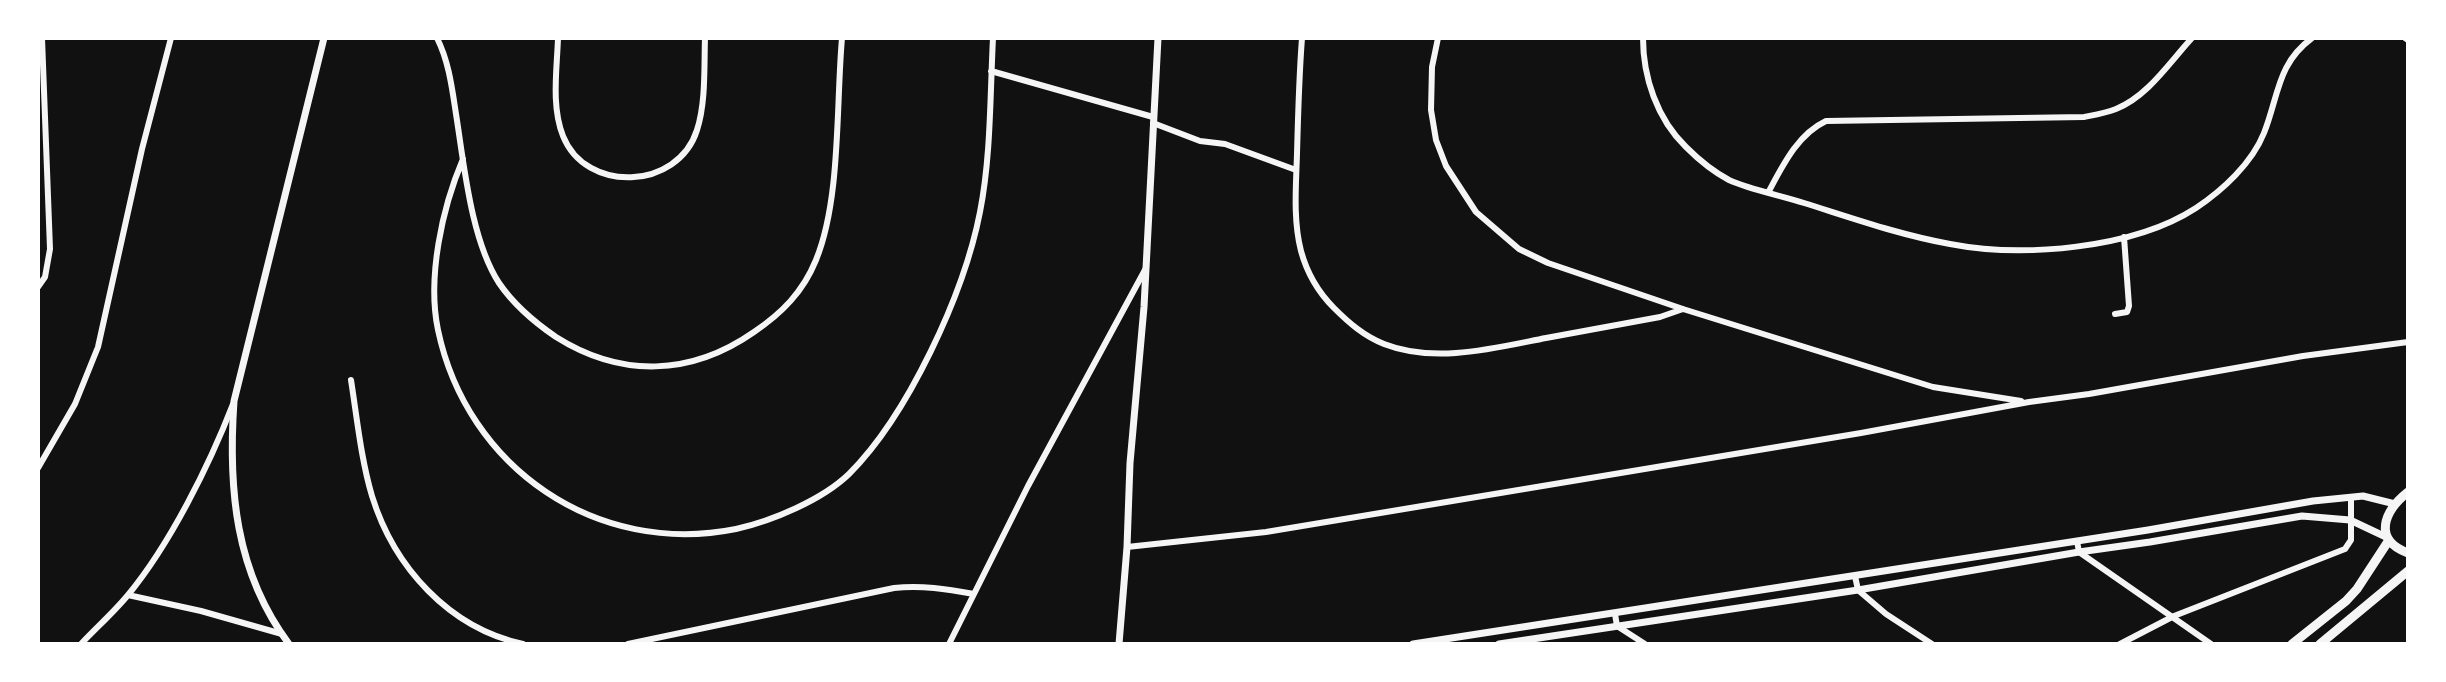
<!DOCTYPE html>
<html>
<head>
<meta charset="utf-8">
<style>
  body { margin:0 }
  #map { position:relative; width:2446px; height:682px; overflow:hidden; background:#111; font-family:"Nunito Sans",sans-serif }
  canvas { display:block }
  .frame { position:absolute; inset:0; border:40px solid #fff; pointer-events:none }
</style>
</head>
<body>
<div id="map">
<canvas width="2446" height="682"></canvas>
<div class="frame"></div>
</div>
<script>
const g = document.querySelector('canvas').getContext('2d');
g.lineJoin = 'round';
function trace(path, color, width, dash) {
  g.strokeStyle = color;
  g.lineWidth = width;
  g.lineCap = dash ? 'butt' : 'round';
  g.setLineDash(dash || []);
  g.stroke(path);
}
const minor = new Path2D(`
  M437,38C449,62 452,88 456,114C464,164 471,240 499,283C514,305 534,322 556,337C621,378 691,376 754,332C782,313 803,292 816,260C841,199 836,105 842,38
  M558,38C557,69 551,106 563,136C586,194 678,190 697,130C706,102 704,67 705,38
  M1302,38C1299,77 1298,115 1297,154C1296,186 1293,220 1301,251C1307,273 1319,293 1334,308C1349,323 1364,336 1384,344C1435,364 1495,348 1546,338C1584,331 1622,324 1660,317L1683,309
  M1438,38L1432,67L1431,110L1436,140L1446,166L1476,212L1519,249L1548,263L1683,309L1933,387L2021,401
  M1643,38C1643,77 1657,119 1686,147C1698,159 1714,172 1729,180C1748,189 1783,196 1804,203C1852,218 1900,235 1950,244C2022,258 2133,249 2196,208C2223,190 2252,163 2264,133C2279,95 2277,64 2312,38
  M2405,38L2408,40
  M991,71L1153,117
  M1153,123L1200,141L1225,144L1296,170
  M463,159C442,208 427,278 438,330C467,468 597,557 736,529C772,521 822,500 849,474C908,415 964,294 980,212C991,156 990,96 993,38
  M1769,191C1783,165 1798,134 1826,121L2084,117C2094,115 2106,113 2116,109C2148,96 2169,63 2192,38
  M38,287L45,277L50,249L42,38
  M2115,314L2127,312L2129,306L2124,237
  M351,380C357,418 361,459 372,496C394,567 449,628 523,644
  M38,468L75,404L98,347L142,149L171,38
  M2077,541L2079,552L2211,644
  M1127,547L1266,532L1861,433L2029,402L2089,394L2303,356L2408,342
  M1855,576L1858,590L1886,614L1932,644
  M128,595L201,611L282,634
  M1615,614L1617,626L1645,644
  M81,644C96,628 114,612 128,595C170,544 209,466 233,404
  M628,644L894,588C921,585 947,589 974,594
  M949,644L1028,486L1146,268
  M2120,644L2174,616L2345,549L2351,540V497`);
const tertiary = new Path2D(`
  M289,644C235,572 228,488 234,401L324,38
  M1119,644L1127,547L1130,463L1144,307L1158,38
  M1413,644L2148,530L2313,501L2363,496L2395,504
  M1499,644L1858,590L2079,552L2150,542L2302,516L2350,520L2386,537`);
const primary = new Path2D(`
  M2408,492C2384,511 2372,540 2408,553
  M2292,644L2346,601L2357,589L2389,540
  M2320,644L2408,571`);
trace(minor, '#f5f5f5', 6);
trace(tertiary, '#f5f5f5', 7);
trace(primary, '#f5f5f5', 9);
</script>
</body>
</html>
